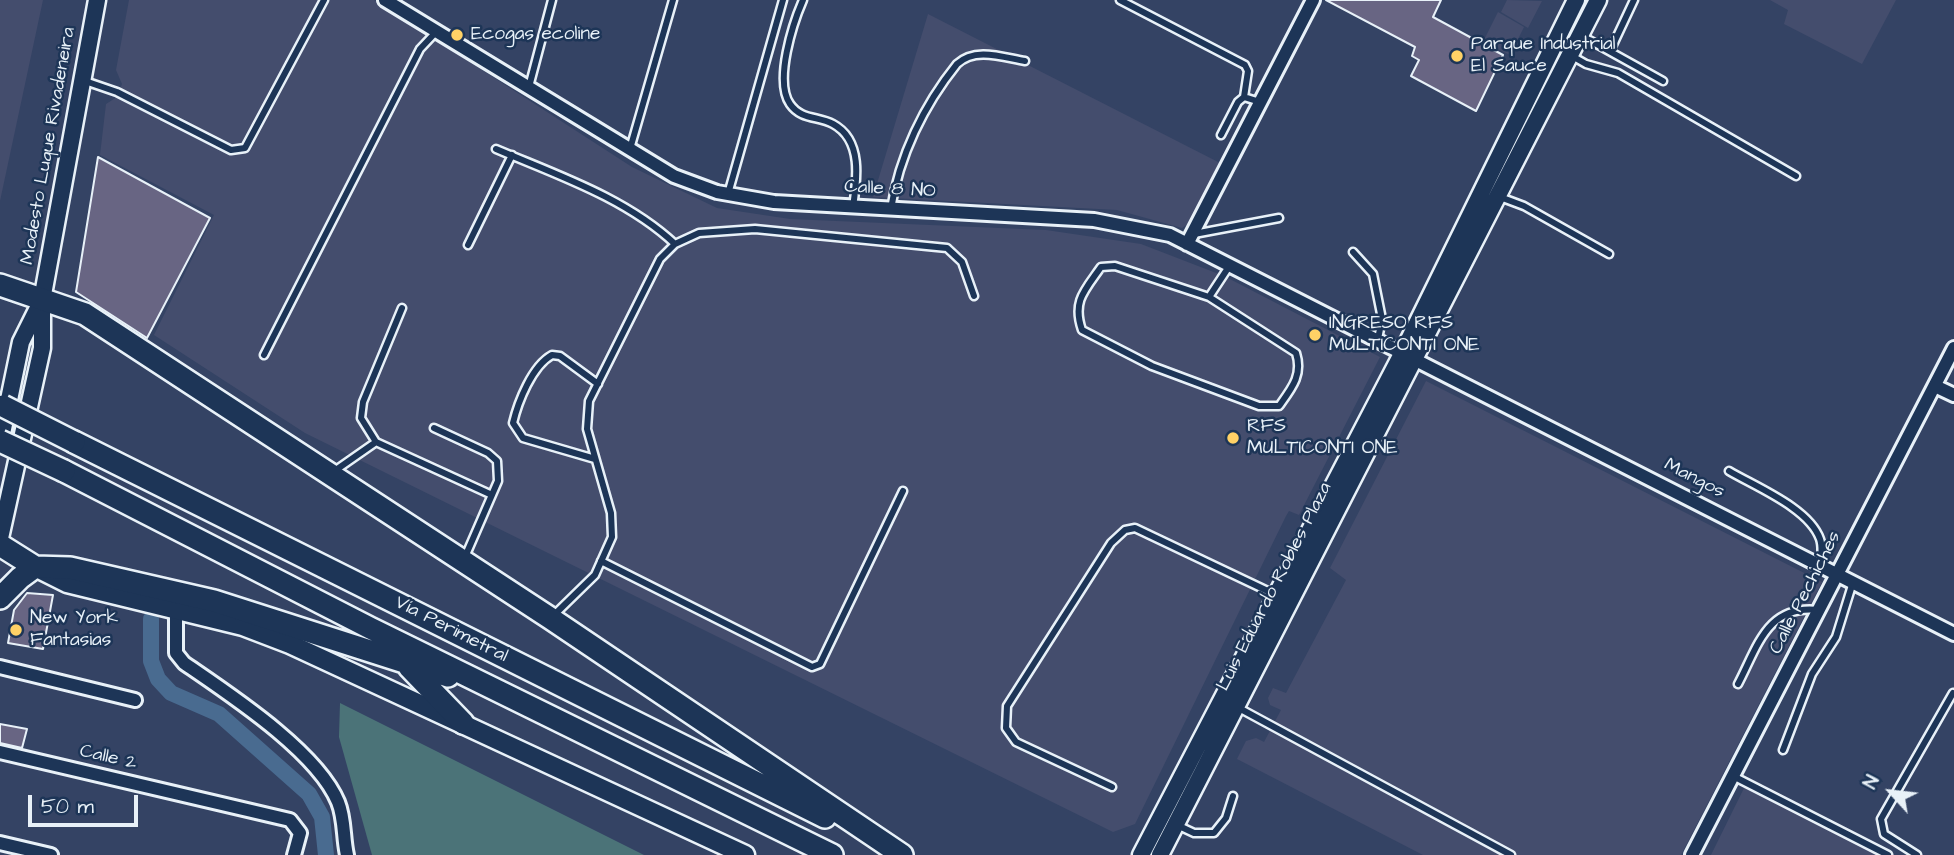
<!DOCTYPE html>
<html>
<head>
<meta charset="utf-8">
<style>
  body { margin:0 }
  #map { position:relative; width:1954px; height:855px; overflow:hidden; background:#344364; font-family:"Architects Daughter",sans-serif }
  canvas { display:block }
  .north { position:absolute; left:1856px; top:757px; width:70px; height:70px; -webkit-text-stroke:5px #1d3557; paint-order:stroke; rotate:297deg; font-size:19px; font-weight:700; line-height:28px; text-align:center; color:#e8f1f8 }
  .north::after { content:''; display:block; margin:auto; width:24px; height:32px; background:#e8f1f8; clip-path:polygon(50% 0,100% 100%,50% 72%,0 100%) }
  .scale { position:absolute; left:28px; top:795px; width:110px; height:32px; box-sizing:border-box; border:4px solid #e8f1f8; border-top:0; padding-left:9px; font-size:21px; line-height:24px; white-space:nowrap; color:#e8f1f8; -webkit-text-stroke:5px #1d3557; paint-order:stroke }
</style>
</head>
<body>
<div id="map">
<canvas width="1954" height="855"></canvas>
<div class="north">N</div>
<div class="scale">50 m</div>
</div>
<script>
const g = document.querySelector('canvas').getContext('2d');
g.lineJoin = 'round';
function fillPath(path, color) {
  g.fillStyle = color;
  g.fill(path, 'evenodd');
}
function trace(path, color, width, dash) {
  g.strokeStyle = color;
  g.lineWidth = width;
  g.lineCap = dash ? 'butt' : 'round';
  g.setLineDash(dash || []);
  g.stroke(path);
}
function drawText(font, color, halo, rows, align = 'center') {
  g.font = font + ' "Architects Daughter",sans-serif';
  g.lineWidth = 5;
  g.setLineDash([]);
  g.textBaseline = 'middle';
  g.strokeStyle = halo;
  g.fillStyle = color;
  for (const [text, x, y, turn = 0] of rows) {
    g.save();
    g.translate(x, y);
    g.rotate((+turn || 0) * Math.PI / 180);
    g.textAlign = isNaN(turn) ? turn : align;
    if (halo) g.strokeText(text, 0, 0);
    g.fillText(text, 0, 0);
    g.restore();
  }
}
const built = new Path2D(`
  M0,0H43L0,201Z
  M129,0H374L632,167L717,208L790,219L1046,230L1141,244L1224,276L1380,357L1299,515L1289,511L1286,516L1135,824L1113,832L305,433L154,335L214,215L100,155L106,104L117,97L122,84L116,70Z
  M1507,0L1542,1L1528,28L1501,12Z
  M1770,0H1896L1862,64L1784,24L1788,10Z
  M1498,12L1524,27L1510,55L1483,42Z
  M928,14L1222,164L1193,221L1182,228L1117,210L873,197Z
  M1426,381L1822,582L1681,855H1423L1237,759L1246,741L1256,738L1264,742L1281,710L1270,705L1268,698L1273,688L1286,693L1346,580L1330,568Z
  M1747,782L1895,855H1711Z`);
const green = new Path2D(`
  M340,703L644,855H372L339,737Z`);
const canal = new Path2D(`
  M151,619V661L158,679L171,693L219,714L309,794L322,817L326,855`);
const building = new Path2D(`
  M1326,0H1441L1433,17L1503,55L1476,111L1411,76L1419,60L1412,56L1415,47Z
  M98,157L210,218L147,338L76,292Z
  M27,593L53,595L43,649L8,643L14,610Z
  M0,724L27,729L22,748L0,743Z`);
const service = new Path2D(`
  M803,0C793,23 774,81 790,104C801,120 818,116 833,124C863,140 857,180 853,207
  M1120,0L1245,65L1248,71L1244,97
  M1582,36L1663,81
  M1611,49L1634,0
  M1572,56L1586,64L1618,73L1796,176
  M85,81L117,92L231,150L245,148L324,0
  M529,87L552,0
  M1221,135L1238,102L1244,97L1260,102
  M496,149C557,175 626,198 675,244
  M630,149L673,0
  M728,194L783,0
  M1500,197L1524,206L1609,254
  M891,209C899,156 924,105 957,64C975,47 1002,57 1025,61
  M1194,234L1279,218
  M468,245L512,155
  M1353,252L1373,274L1382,319L1378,339
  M1115,266L1209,297L1296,353C1303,375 1292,388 1279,406H1259L1152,366L1082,330C1072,301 1085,290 1101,267Z
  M1209,297L1230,265
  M264,355L420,49L437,31
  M434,428L488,453L497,461L498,481L465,557
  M376,442L361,418L363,402L402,308
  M595,459L523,438L513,423C518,402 532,366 552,355L560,356L598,384
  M1729,471C1756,487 1809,508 1820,539C1823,547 1821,557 1821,566
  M333,472L376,442L492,495
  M601,561L812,667L820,664L903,491
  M552,617L595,575L612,537L611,513L587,429L589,401L660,259L675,244L699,233L755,229L947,248L962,262L974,296
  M1738,684C1758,646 1767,604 1819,610
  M1237,707L1511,855
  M1783,750L1812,674L1836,637L1853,582
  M1733,776L1888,855
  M1112,787L1016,742L1006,728L1007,706L1111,543L1125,530L1135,528L1274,594
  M1177,825L1194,833H1214L1226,818L1233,796
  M1917,855L1884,834L1881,819L1953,693`);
const minor = new Path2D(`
  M385,0L674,176L717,192L774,202L1094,220L1170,235L1954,634
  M1187,244L1313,0
  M1935,386L1954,395
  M176,608V653L184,663C229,694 317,751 338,802C345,819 343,838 347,855
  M0,667L135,700
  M0,752L290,820L300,833L294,855
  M0,843L51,855
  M1692,855L1954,348`);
const tertiary = new Path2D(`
  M0,443L21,342L39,306
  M0,538L42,348V300L97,0
  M1141,855L1403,352L1576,0
  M1160,855L1598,0`);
const secondary = new Path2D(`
  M35,567L67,583L243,626L290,644L745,855`);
const trunk = new Path2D(`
  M0,285L85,314L550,618L902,855
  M74,442L825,817
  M64,471L370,628L832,855
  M0,545L35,567L70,568L214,601L448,676
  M0,598L20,578L35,567
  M409,667L463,723`);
const trunkBridge = new Path2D(`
  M3,406L74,442
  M0,441L64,471`);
const markers = [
  [457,35,7,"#ffd166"],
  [1457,56,7,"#ffd166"],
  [1315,335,7,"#ffd166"],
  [1233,438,7,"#ffd166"],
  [16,630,7,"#ffd166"]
];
const poiNames = [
  ["Ecogas ecoline",471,35],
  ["Parque Industrial",1471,45],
  ["El Sauce",1471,67],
  ["INGRESO RFS",1329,324],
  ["MULTICONTI ONE",1329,346],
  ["RFS",1247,427],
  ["MULTICONTI ONE",1247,449],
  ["New York",30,619],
  ["Fantasias",30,641]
];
const streetNames = [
  ["Modesto Luque Rivadeneira",49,146,-80],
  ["Calle 8 NO",890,190,3],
  ["Mangos",1694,479,27],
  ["Luis Eduardo Robles Plaza",1275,587,-63],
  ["Calle Pechiches",1806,593,-63],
  ["Vía Perimetral",451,630,27],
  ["Calle 2",108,758,13]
];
fillPath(built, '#444d6d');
fillPath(green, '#4b7378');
trace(canal, '#496b90', 16);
fillPath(building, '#686583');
trace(building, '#e8f1f8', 2);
trace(service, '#e8f1f8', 11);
trace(minor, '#e8f1f8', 18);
trace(tertiary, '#e8f1f8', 21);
trace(secondary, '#e8f1f8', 23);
trace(trunk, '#e8f1f8', 26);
trace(service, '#1d3557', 6);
trace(minor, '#1d3557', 12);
trace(tertiary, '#1d3557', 16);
trace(secondary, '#1d3557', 18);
trace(trunk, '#1d3557', 21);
trace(trunkBridge, '#e8f1f8', 26, []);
trace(trunkBridge, '#1d3557', 21);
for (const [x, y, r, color] of markers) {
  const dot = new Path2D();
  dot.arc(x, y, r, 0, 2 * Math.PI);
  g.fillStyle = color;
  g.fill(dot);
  trace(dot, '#1d3557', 2.5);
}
drawText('19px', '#e8f1f8', '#1d3557', poiNames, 'left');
drawText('19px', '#e8f1f8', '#1d3557', streetNames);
</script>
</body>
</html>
